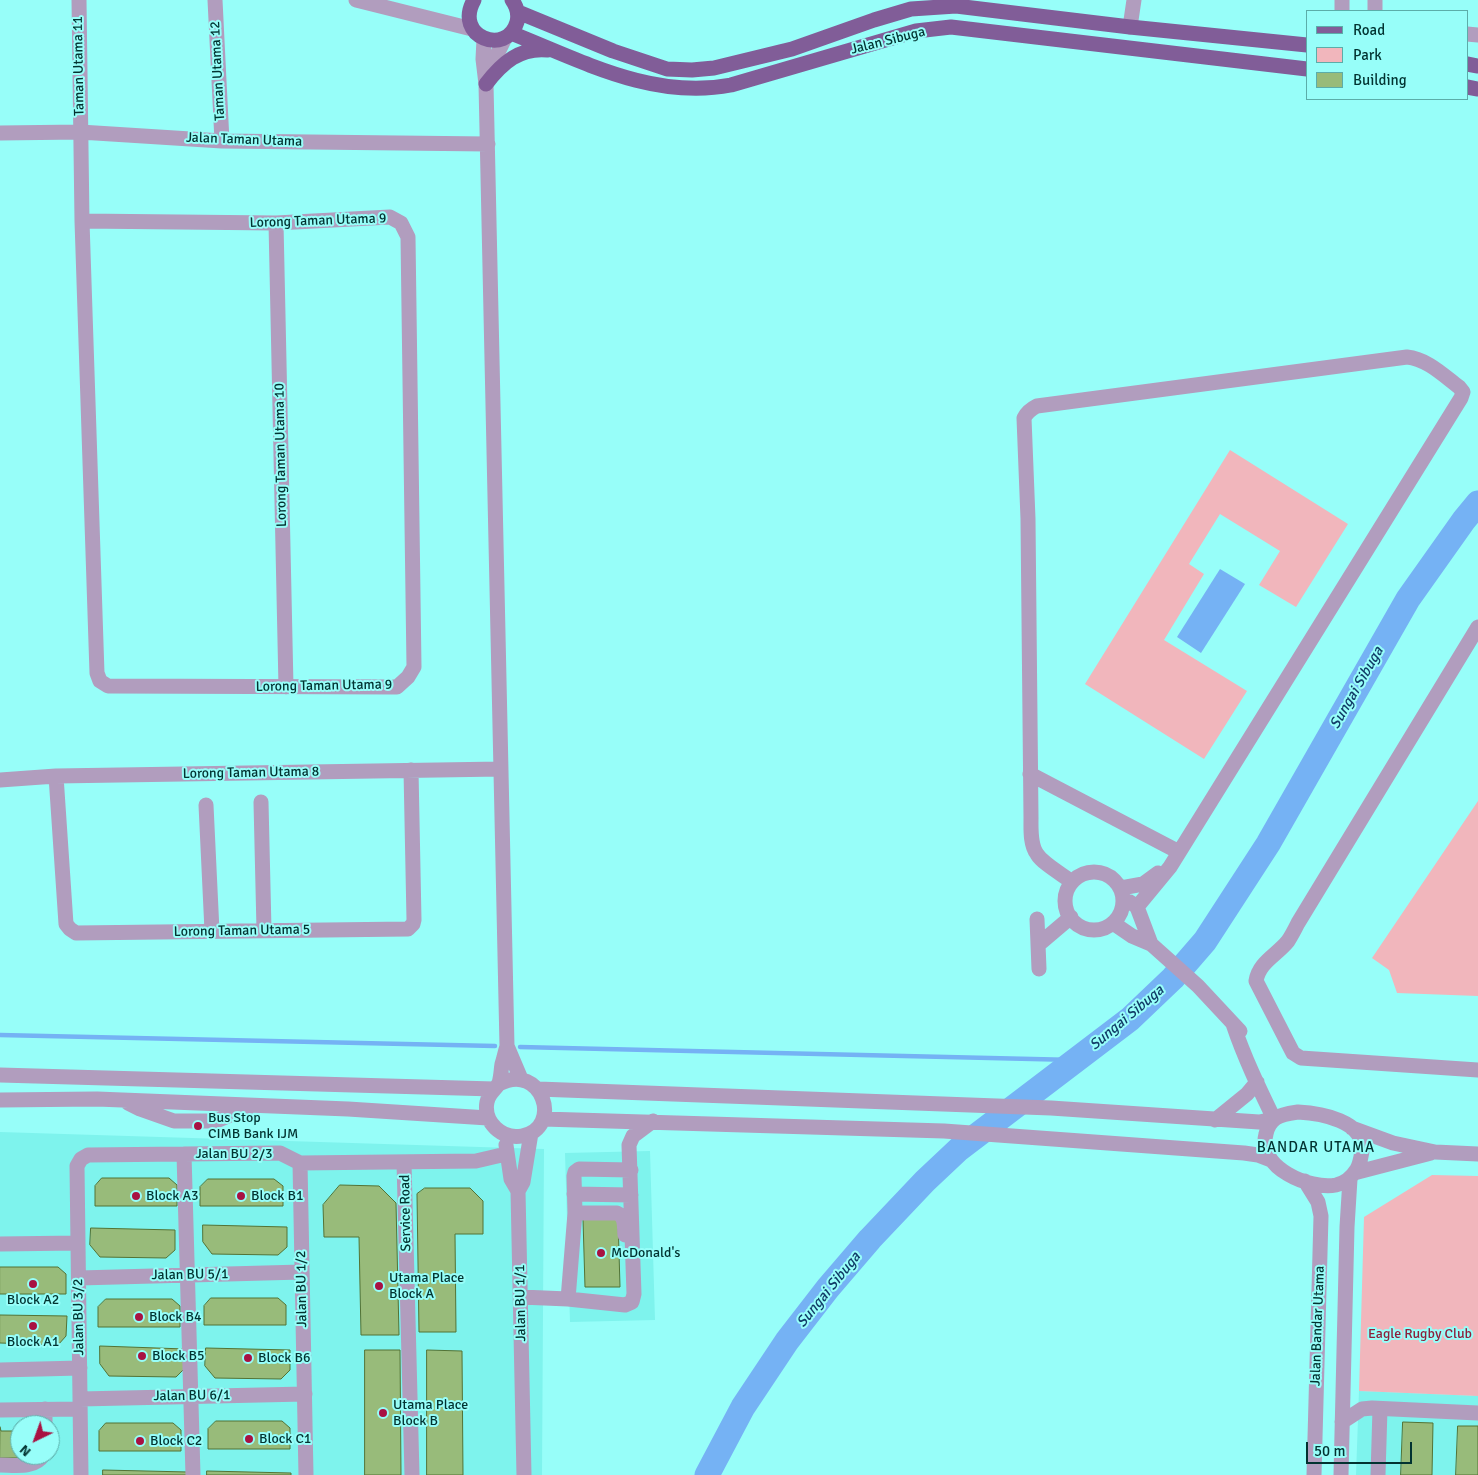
<!DOCTYPE html>
<html>
<head>
<meta charset="utf-8">
<style>
  body { margin:0 }
  #map { position:relative; width:1478px; height:1475px; overflow:hidden; background:#97fef9; font-family:Signika,sans-serif }
  canvas { display:block }
  .legend { position:absolute; left:1306px; top:10px; width:162px; height:90px; box-sizing:border-box; background:#97fef9; border:1px solid #5bada9; margin:0; padding:6px 9px; list-style:none; font-size:15px; color:#023331 }
  .legend li { display:flex; align-items:center; gap:10px; height:25px }
  .legend b { width:25px; border:1px solid #5bada9 }
  .north { position:absolute; left:10px; top:1415px; width:50px; height:50px; box-sizing:border-box; background:#97fef9; border:1px solid #5bada9; border-radius:50%; rotate:222deg; font-size:14px; font-weight:700; line-height:20px; text-align:center; color:#023331 }
  .north::after { content:''; display:block; margin:auto; width:18px; height:22px; background:#a81242; clip-path:polygon(50% 0,100% 100%,50% 72%,0 100%) }
  .scale { position:absolute; left:1306px; top:1442px; width:106px; height:22px; box-sizing:border-box; border:2px solid #023331; border-top:0; padding-left:6px; font-size:15px; line-height:18px; white-space:nowrap; color:#023331; -webkit-text-stroke:4px #97fef9; paint-order:stroke }
</style>
</head>
<body>
<div id="map">
<canvas width="1478" height="1475"></canvas>
<ul class="legend">
<li><b style="height:6px;background:#815d98"></b>Road</li>
<li><b style="height:14px;background:#f1b6bc"></b>Park</li>
<li><b style="height:14px;background:#98bb7a"></b>Building</li>
</ul>
<div class="north">N</div>
<div class="scale">50 m</div>
</div>
<script>
const g = document.querySelector('canvas').getContext('2d');
g.lineJoin = 'round';
function fillPath(path, color) {
  g.fillStyle = color;
  g.fill(path, 'evenodd');
}
function trace(path, color, width, dash) {
  g.strokeStyle = color;
  g.lineWidth = width;
  g.lineCap = dash ? 'butt' : 'round';
  g.setLineDash(dash || []);
  g.stroke(path);
}
function drawText(font, color, halo, rows, align = 'center') {
  g.font = font + ' Signika,sans-serif';
  g.lineWidth = 4;
  g.setLineDash([]);
  g.textBaseline = 'middle';
  g.strokeStyle = halo;
  g.fillStyle = color;
  for (const [text, x, y, turn = 0] of rows) {
    g.save();
    g.translate(x, y);
    g.rotate((+turn || 0) * Math.PI / 180);
    g.textAlign = isNaN(turn) ? turn : align;
    if (halo) g.strokeText(text, 0, 0);
    g.fillText(text, 0, 0);
    g.restore();
  }
}
const built = new Path2D(`
  M0,1132L544,1149L542,1475H0ZM20,1425H50V1455H20Z
  M650,1151L655,1320L570,1322L565,1153Z
  M1359,1391L1478,1396V1475H1356Z`);
const green = new Path2D(`
  M1230,450L1348,524L1296,607L1259,585L1280,551L1220,514L1189,564L1204,574L1164,640L1247,691L1204,759L1085,684Z
  M1478,801V996L1397,993L1389,970L1372,958Z
  M1432,1175L1478,1176V1396L1359,1391L1364,1217Z`);
const water = new Path2D(`
  M1220,569L1245,584L1201,653L1177,637Z`);
const stream = new Path2D(`
  M0,1035L495,1046
  M520,1047L1075,1060`);
const river = new Path2D(`
  M707,1475L743,1407L787,1341L828,1288L870,1239L925,1181L959,1149L1130,1019L1173,978L1205,941L1268,844L1408,599L1464,520L1478,503`);
const building = new Path2D(`
  M102,1178H169L177,1185V1206H95V1186Z
  M208,1179H274L283,1186V1206H200V1187Z
  M340,1185L379,1186L396,1203L399,1335H361L359,1237H324L323,1205Z
  M425,1188H470L483,1201V1234H455L456,1332H419L417,1194Z
  M618,1218L620,1287H585L583,1219Z
  M203,1225L287,1227V1247L278,1255L212,1254L203,1242Z
  M91,1228L175,1230V1250L166,1258L100,1257L90,1245Z
  M0,1267H58L66,1274V1294H0Z
  M211,1298H278L286,1305V1325H204V1306Z
  M106,1299H172L180,1306V1327H98V1307Z
  M0,1315L67,1316L66,1336L58,1345L0,1343Z
  M100,1346L185,1349L184,1369L176,1377L109,1376L100,1364Z
  M206,1348L290,1350V1370L281,1379L215,1378L205,1366Z
  M365,1350H400L401,1475H365Z
  M427,1350L462,1351L463,1475H427Z
  M216,1421H282L290,1428V1449H208V1429Z
  M1403,1422L1433,1423L1432,1475H1401Z
  M106,1423H173L181,1430V1451H99V1431Z
  M1458,1426H1478V1475H1456Z
  M0,1427L1,1431H20V1455H32V1458H0Z
  M103,1470L188,1472V1475H103Z
  M207,1471L291,1473V1475H207Z`);
const minor = new Path2D(`
  M79,0L82,221L97,673L100,681L108,686L397,687L408,677L414,667L408,237L401,223L390,217L276,223L82,221
  M215,0L222,141
  M356,0L472,29
  M1342,0V11
  M1375,0V11
  M1130,27L1134,0
  M1467,34L1478,35
  M484,39L483,59L486,84L507,1046C505,1052 504,1058 502,1064C501,1070 501,1077 499,1083C496,1090 489,1092 487,1102C483,1122 502,1140 522,1136C564,1128 542,1061 499,1084
  M486,77L505,38
  M0,133L80,132L222,141L488,144
  M276,223L286,687
  M1478,627L1298,923C1295,929 1292,935 1288,941C1277,955 1259,962 1256,981L1293,1053L1301,1058L1478,1070
  M1030,774L1179,852
  M56,776L66,924L70,929L76,933L408,929L413,924L414,920L411,770
  M0,780L56,776L501,769
  M261,802L264,930
  M206,805L212,931
  M1065 901a29 29 0 1 1 58 0a29 29 0 1 1-58 0Z
  M1072,882C1063,875 1042,863 1037,854C1030,845 1031,829 1031,818L1028,519L1024,418C1027,412 1031,409 1037,406L1407,357C1427,359 1443,375 1459,387L1463,392L1461,398L1170,867L1137,907
  M1121,888L1143,884L1158,873
  M1130,902L1137,907L1151,944
  M1037,919L1039,969
  M1113,923L1132,936L1151,944L1198,986L1240,1031
  M1038,945L1071,917
  M507,1046L521,1079
  M0,1075L494,1089
  M538,1089L1051,1108L1259,1122L1274,1119C1259,1088 1244,1057 1233,1024
  M0,1100L97,1099L348,1109L488,1118
  M128,1103L140,1109L174,1121H216L249,1107
  M1298,1112C1320,1113 1366,1121 1362,1151C1361,1157 1360,1164 1357,1169C1352,1177 1345,1183 1336,1185C1310,1190 1257,1168 1266,1134C1267,1128 1271,1121 1276,1118C1282,1114 1291,1113 1298,1112Z
  M543,1119L944,1131L1244,1153L1258,1155L1271,1160
  M1215,1120L1247,1094L1257,1082
  M1352,1128L1393,1143L1435,1152L1478,1154
  M506,1145L511,1179L518,1191
  M184,1154L193,1475
  M404,1162L412,1475
  M300,1163L306,1475
  M1354,1173L1431,1153
  M1305,1181L1318,1202L1321,1216L1314,1475
  M574,1194L631,1195
  M575,1213H617C626,1217 624,1226 625,1235
  M0,1244L78,1243
  M79,1278L302,1272
  M521,1297L568,1299L625,1305L632,1302L634,1294L629,1145L633,1136L653,1121
  M568,1299L575,1213L574,1176L575,1172L579,1169L631,1170
  M0,1370L80,1368
  M80,1399L305,1394
  M0,1410L80,1409
  M1342,1422L1362,1409L1372,1408L1478,1413
  M45,1425V1409
  M0,1465C14,1465 35,1469 43,1455
  M81,1475L77,1166L81,1159L88,1155L280,1153L300,1163L476,1161L506,1154
  M524,1475L518,1191L523,1182L531,1133
  M1341,1475L1347,1227L1350,1179
  M1378,1475L1380,1409`);
const major = new Path2D(`
  M474,0C453,37 507,57 517,22C519,14 517,7 512,0
  M518,12L613,51L667,69L692,70L714,68L792,49L874,20L911,9L956,6L1130,27L1307,45
  M511,33C582,61 653,100 731,85L916,31L951,27L1307,69
  M1467,64L1478,66
  M486,84C502,63 520,47 548,50
  M1467,87L1478,89`);
const markers = [
  [198,1126,5,"#a81242"],
  [136,1196,5,"#a81242"],
  [241,1196,5,"#a81242"],
  [601,1253,5,"#a81242"],
  [33,1284,5,"#a81242"],
  [379,1286,5,"#a81242"],
  [139,1317,5,"#a81242"],
  [33,1326,5,"#a81242"],
  [142,1356,5,"#a81242"],
  [248,1358,5,"#a81242"],
  [383,1413,5,"#a81242"],
  [249,1439,5,"#a81242"],
  [140,1441,5,"#a81242"]
];
const streetNames = [
  ["Jalan Sibuga",888,41,-14],
  ["Taman Utama 11",79,66,-91],
  ["Taman Utama 12",218,71,-93],
  ["Jalan Taman Utama",244,140,2],
  ["Lorong Taman Utama 9",318,221,-2],
  ["Lorong Taman Utama 10",281,455,-91],
  ["Lorong Taman Utama 9",324,686,-1],
  ["Lorong Taman Utama 8",251,773,-1],
  ["Lorong Taman Utama 5",242,931,-1],
  ["Jalan BU 2/3",234,1154],
  ["Service Road",406,1213,-91],
  ["Jalan BU 5/1",190,1275,-1],
  ["Jalan BU 1/2",302,1289,-91],
  ["Jalan BU 1/1",521,1303,-91],
  ["Jalan BU 3/2",79,1317,-91],
  ["Jalan Bandar Utama",1318,1326,-88],
  ["Jalan BU 6/1",192,1396,-1]
];
const poiNames = [
  ["Bus Stop",208,1118],
  ["CIMB Bank IJM",208,1134],
  ["Block A3",146,1196],
  ["Block B1",251,1196],
  ["McDonald's",611,1253],
  ["Utama Place",389,1278],
  ["Block A",389,1294],
  ["Block A2",33,1300,"center"],
  ["Block B4",149,1317],
  ["Block A1",33,1342,"center"],
  ["Block B5",152,1356],
  ["Block B6",258,1358],
  ["Utama Place",393,1405],
  ["Block B",393,1421],
  ["Block C1",259,1439],
  ["Block C2",150,1441]
];
const parkNames = [
  ["Eagle Rugby Club",1420,1334]
];
const waterNames = [
  ["Sungai Sibuga",1357,688,-60],
  ["Sungai Sibuga",1127,1018,-40],
  ["Sungai Sibuga",829,1290,-51]
];
const neighbourhoodNames = [
  ["BANDAR UTAMA",1316,1148]
];
fillPath(built, '#7ef3ed');
fillPath(green, '#f1b6bc');
fillPath(water, '#75b2f4');
trace(stream, '#75b2f4', 4.5);
trace(river, '#75b2f4', 25);
fillPath(building, '#98bb7a');
trace(building, '#537335', 1);
trace(minor, '#b19dbe', 15);
trace(major, '#815d98', 15);
for (const [x, y, r, color] of markers) {
  const dot = new Path2D();
  dot.arc(x, y, r, 0, 2 * Math.PI);
  g.fillStyle = color;
  g.fill(dot);
  trace(dot, '#97fef9', 2);
}
drawText('14px', '#023331', '#97fef9', streetNames);
drawText('14px', '#023331', '#97fef9', poiNames, 'left');
drawText('14px', '#8e1f3b', '#97fef9', parkNames);
drawText('italic 15px', '#113c67', '#97fef9', waterNames);
g.letterSpacing = '1px';
drawText('15px', '#023331', '#97fef9', neighbourhoodNames);
g.letterSpacing = '0px';
</script>
</body>
</html>
